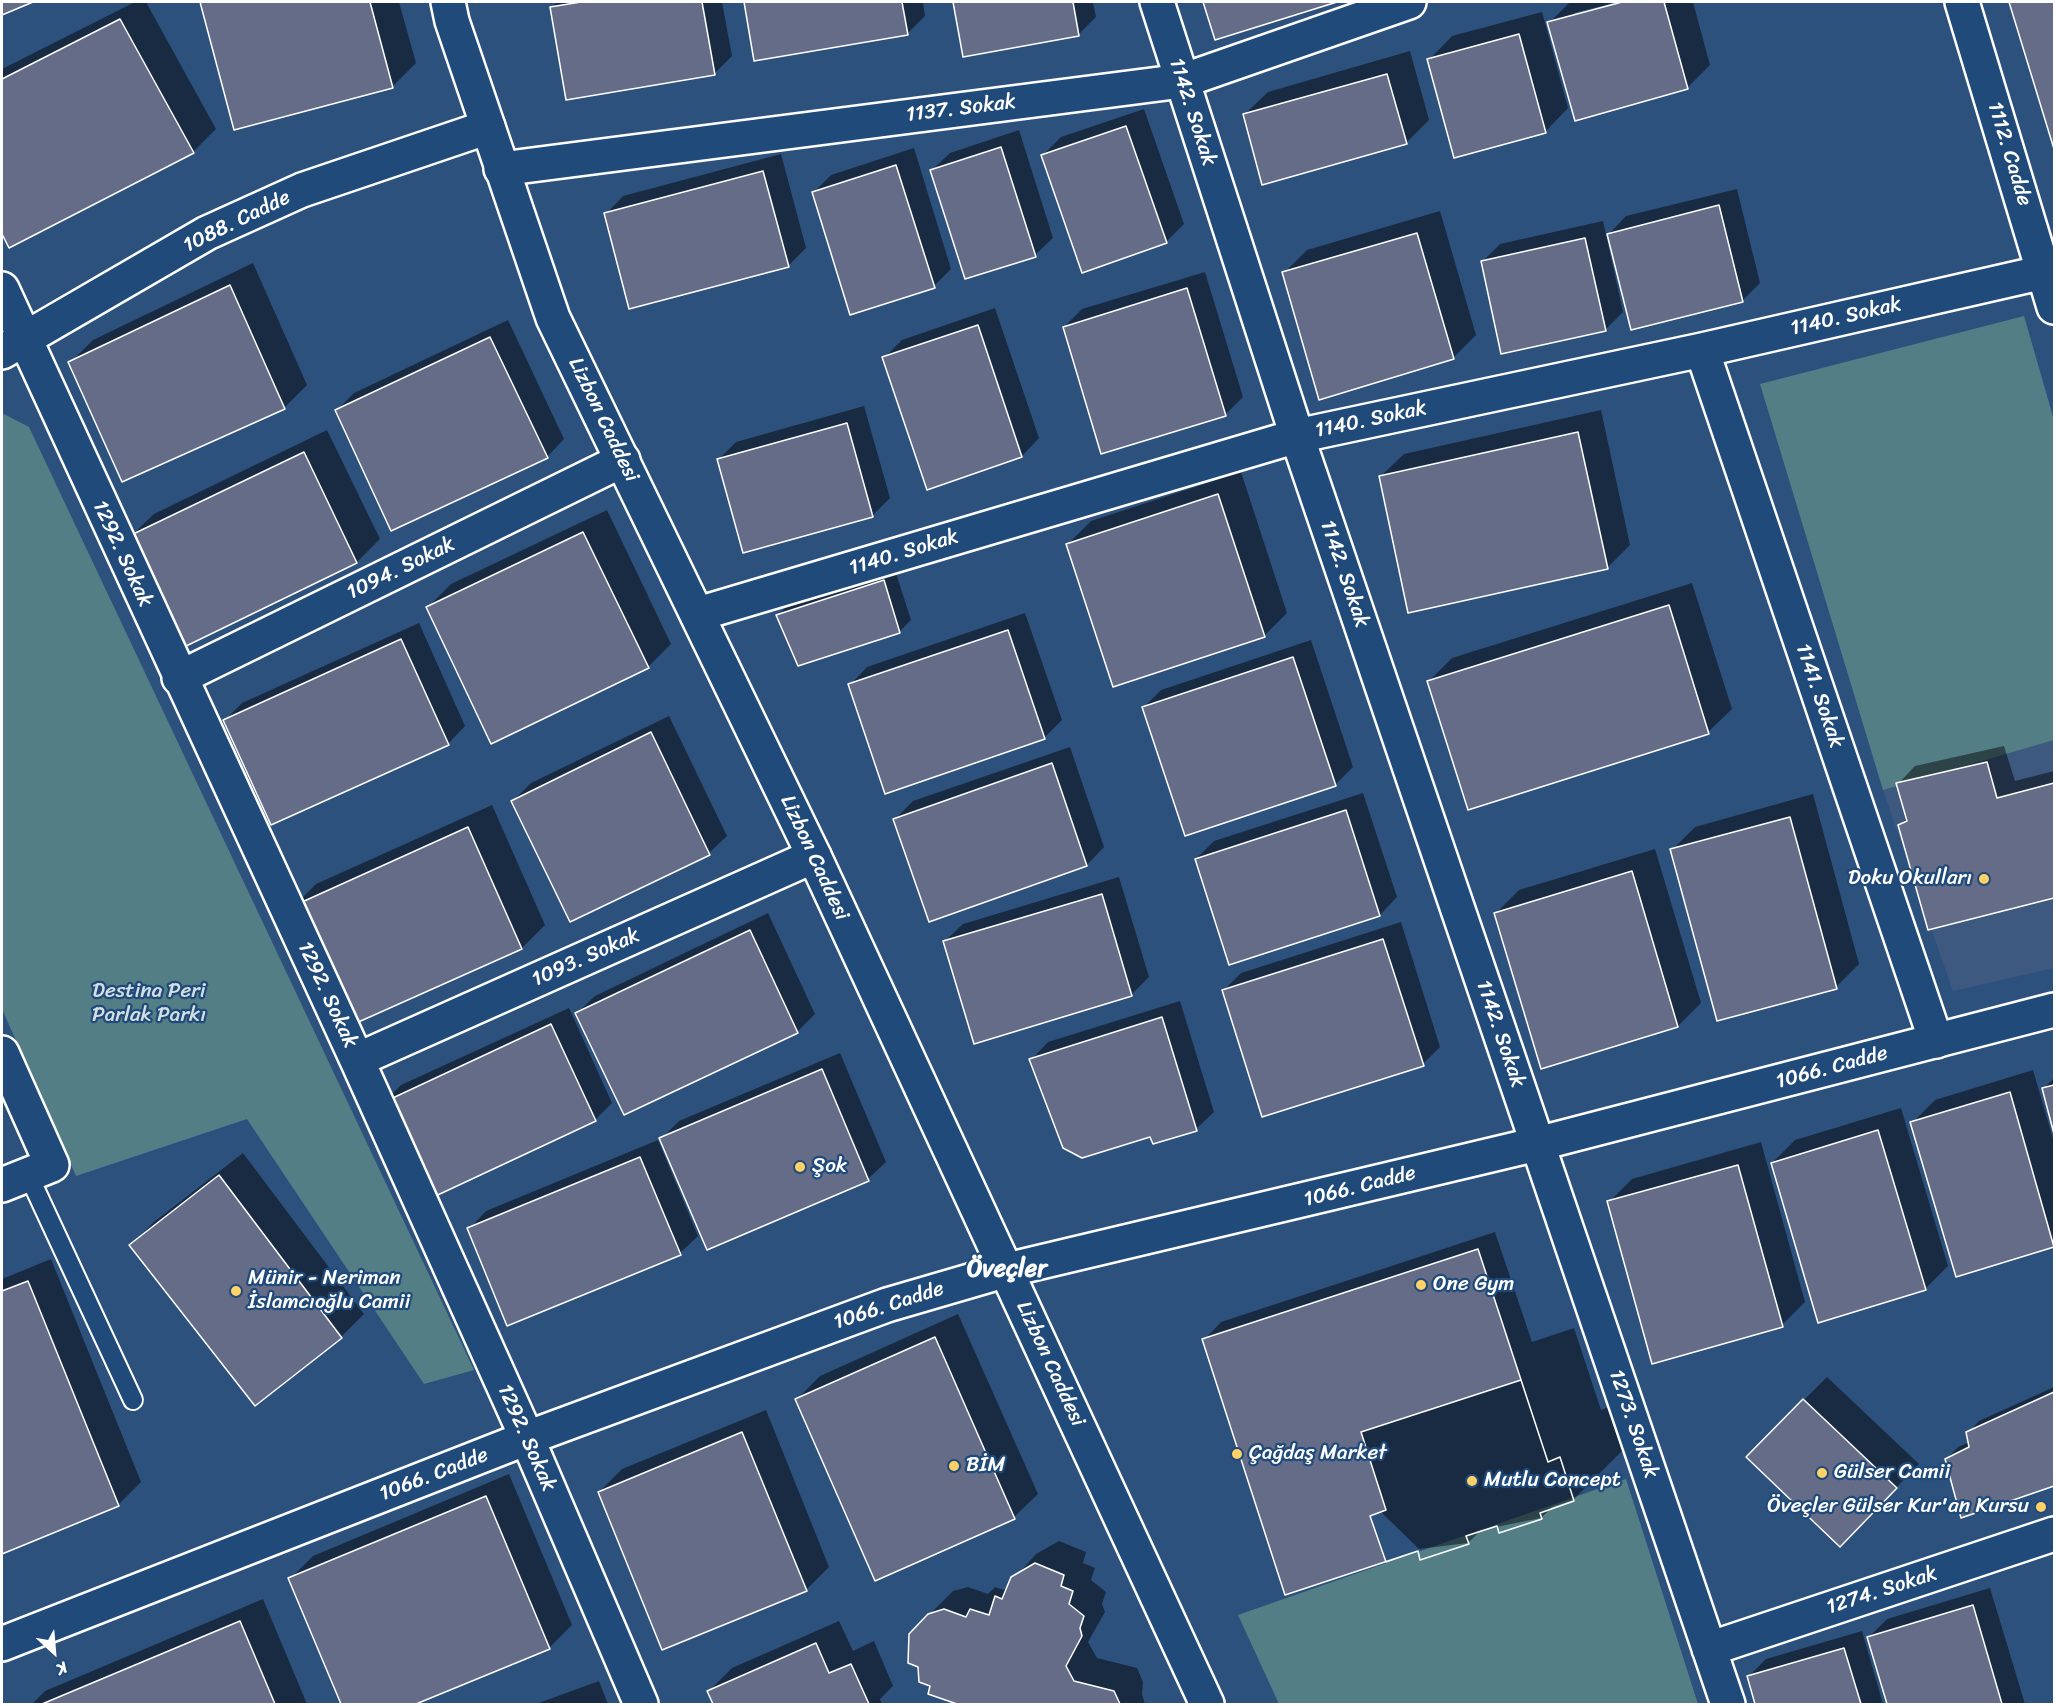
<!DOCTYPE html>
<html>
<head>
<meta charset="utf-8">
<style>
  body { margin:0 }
  #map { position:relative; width:2056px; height:1706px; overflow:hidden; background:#2d517d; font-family:Sriracha,sans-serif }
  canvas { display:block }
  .frame { position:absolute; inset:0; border:3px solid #fff; pointer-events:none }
  .north { position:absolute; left:24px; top:1622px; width:60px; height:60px; -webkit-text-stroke:4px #1f4a7a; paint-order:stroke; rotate:154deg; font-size:16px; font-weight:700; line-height:24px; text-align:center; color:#fff }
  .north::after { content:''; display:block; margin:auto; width:21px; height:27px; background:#fff; clip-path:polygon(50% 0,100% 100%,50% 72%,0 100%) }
</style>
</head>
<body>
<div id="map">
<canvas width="2056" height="1706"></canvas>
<div class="frame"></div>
<div class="north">K</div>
</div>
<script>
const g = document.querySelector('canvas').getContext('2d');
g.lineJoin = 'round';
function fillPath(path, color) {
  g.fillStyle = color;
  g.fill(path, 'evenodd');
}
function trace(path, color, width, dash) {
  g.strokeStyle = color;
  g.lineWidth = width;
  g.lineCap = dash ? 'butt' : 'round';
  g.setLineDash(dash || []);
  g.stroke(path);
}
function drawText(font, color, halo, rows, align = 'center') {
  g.font = font + ' Sriracha,sans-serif';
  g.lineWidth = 4.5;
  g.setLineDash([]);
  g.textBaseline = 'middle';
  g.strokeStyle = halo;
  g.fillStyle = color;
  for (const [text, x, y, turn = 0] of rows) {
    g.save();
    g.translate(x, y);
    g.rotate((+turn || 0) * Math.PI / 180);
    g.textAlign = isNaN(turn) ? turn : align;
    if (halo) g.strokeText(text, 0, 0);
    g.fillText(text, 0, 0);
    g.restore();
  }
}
const built = new Path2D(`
  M2054,740V968L1953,991L1883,790Z`);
const green = new Path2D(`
  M2024,316L2054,420V740L1883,790L1760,384Z
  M2,413L29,427L474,1370L424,1384L247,1119L76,1176L2,1009Z
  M1626,1479L1698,1704H1279L1238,1615Z`);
const shadow = new Path2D(`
  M2,2H29L2,13Z
  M135,2H146L216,129L193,152L10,246L2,231V69Z
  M201,2H399L416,63L392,87L235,128Z
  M557,2H722L732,56L714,74L552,7Z
  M745,2H923L925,16L908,33L755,59Z
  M955,2H1093L1096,17L1078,35L964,55Z
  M1205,2H1332L1216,38Z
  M1570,2H1617L1574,13V16L1628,2H1693L1710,65L1687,88L1549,23Z
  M2011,2H2054V144Z
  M1542,12L1568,108L1545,132L1429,60L1452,36Z
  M1410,51L1429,120L1406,143L1244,115L1268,92Z
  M1144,109L1184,224L1166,242L1043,155L1061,137Z
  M1019,130L1053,238L1035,255L932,170L950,153Z
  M914,148L951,269L934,286L813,193L831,175Z
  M781,154L806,248L788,266L606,214L623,196Z
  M1737,189L1760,283L1742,301L1609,234L1626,216Z
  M1440,211L1476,335L1453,358L1284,273L1307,250Z
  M1603,221L1623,312L1605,330L1482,262L1500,244Z
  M253,263L307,385L284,408L70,363L93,340Z
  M1205,272L1243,397L1225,415L1064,327L1082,309Z
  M995,308L1039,438L1022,456L928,488L884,358L902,340Z
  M508,320L564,439L547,457L336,411L354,393Z
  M864,406L890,498L872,516L719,459L736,442Z
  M1601,410L1630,545L1607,568L1380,477L1404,454Z
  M327,430L380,539L357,562L183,646L130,537L154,514Z
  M1241,472L1287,613L1264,636L1068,544L1091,521Z
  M607,510L671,644L648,667L428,607L451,584Z
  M895,570L911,620L899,632L777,616L789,604Z
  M1692,583L1732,709L1708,732L1429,681L1452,658Z
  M1025,613L1062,720L1044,738L850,685L867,667Z
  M419,623L465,726L448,744L225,720L242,703Z
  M1311,640L1353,767L1335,785L1143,708L1161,690Z
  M669,716L727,836L709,853L513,801L531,783Z
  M2004,746L2015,781L2054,771V897L1929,928L1900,825L1908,817L1898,784L1915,766Z
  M1070,747L1104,847L1087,865L895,819L913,801Z
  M1363,793L1397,897L1380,915L1230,963L1196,859L1214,841Z
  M1813,794L1859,964L1836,987L1672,850L1695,827Z
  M492,805L545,925L522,948L346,1026L293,907L316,884Z
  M1655,849L1701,1003L1678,1026L1496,913L1519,890Z
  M1119,877L1149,977L1131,995L945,941L963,924Z
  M768,913L815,1014L798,1031L625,1113L577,1013L595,996Z
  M1401,922L1440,1047L1423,1064L1223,991L1241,973Z
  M1180,1001L1214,1112L1196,1129L1031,1060L1048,1042Z
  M569,1008L612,1103L595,1120L383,1103L401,1085Z
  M840,1053L886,1162L868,1179L661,1139L679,1121Z
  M2033,1070L2054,1142V1246L1957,1275L1912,1123L1935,1100Z
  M2054,1078V1128L2044,1088Z
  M1901,1108L1948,1266L1925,1289L1772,1163L1795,1140Z
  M658,1140L698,1236L680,1253L469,1229L486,1211Z
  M1761,1142L1805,1302L1782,1325L1609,1202L1632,1179Z
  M243,1153L364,1314L341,1337L131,1245L154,1222Z
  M1495,1232L1532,1342L1574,1328L1601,1410L1613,1405L1626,1447L1573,1500L1552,1507L1541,1518L1481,1530L1468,1543L1419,1549L1204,1340L1221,1322Z
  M51,1259L141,1482L118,1505L2,1552V1279Z
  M958,1314L1038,1494L1014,1517L876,1579L797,1399L820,1376Z
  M1827,1377L1919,1464L1863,1522L1804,1400Z
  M2054,1387V1485L1962,1516L1947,1459L1958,1447L1970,1442L1968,1433L1979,1421Z
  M766,1410L829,1567L806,1590L599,1492L622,1469Z
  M509,1474L572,1625L549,1648L413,1704H343L290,1579L313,1556Z
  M1059,1541L1086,1552L1083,1563L1095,1568L1091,1580L1106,1592L1102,1604L1105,1612L1088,1642L1097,1658L1137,1668L1143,1682L1142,1694L1145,1704H961L930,1693L932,1685L929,1615L953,1591L968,1587L988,1594L995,1587L1004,1590L1036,1554Z
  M1990,1588L2025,1704H1889L1869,1637L1887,1619Z
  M263,1599L307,1704H32L45,1691Z
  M839,1621L853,1651L874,1641L893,1686L880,1699L882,1704H715L709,1691L732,1668Z
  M1862,1631L1883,1704H1757L1749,1676L1766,1659Z
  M599,1681L608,1704H536Z`);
const building = new Path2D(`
  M2,2H33L2,15Z
  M200,2H370L393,88L234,130Z
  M581,2H702L715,75L566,100L550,7Z
  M744,2H902L908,35L754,61Z
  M953,2H1073L1079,36L963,57Z
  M1203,2H1337L1215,40Z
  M1622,2H1664L1688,89L1575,121L1547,22Z
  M2009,2H2054V149Z
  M120,19L194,153L9,248L2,234V79Z
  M1519,34L1546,133L1454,158L1427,59Z
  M1387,74L1407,144L1262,185L1243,114Z
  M1126,126L1167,243L1082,273L1041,155Z
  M1001,147L1036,257L965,279L930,170Z
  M896,165L935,288L850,315L812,192Z
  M763,171L789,267L629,309L604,213Z
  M1719,205L1743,302L1631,330L1607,234Z
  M1417,233L1454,359L1319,400L1282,272Z
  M1585,238L1606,331L1501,354L1481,261Z
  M230,285L285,409L122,482L68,362Z
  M1187,288L1226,416L1101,454L1063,327Z
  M978,325L1022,457L927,490L882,357Z
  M490,337L548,458L391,531L335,410Z
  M847,423L873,517L743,553L717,459Z
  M1578,432L1608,569L1408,613L1379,476Z
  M304,452L357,563L182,648L129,536Z
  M1218,494L1265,637L1113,687L1066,544Z
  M583,532L649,668L491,744L426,607Z
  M884,580L900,633L798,666L776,615Z
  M1669,605L1709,734L1468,810L1427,681Z
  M1008,630L1045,739L885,794L848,684Z
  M401,639L449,745L271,825L223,720Z
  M1293,657L1336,786L1185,836L1142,707Z
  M651,732L710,855L570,922L511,801Z
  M1987,762L1997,798L2054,783V898L1928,930L1898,825L1907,821L1896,783Z
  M1052,763L1087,866L929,922L893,819Z
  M1346,810L1380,916L1229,965L1195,859Z
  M1790,817L1837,989L1717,1021L1670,849Z
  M468,827L522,949L345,1028L291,907Z
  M1632,871L1678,1027L1541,1069L1494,913Z
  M1102,894L1132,996L974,1044L943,941Z
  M750,930L798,1033L624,1115L575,1013Z
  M1383,939L1424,1066L1262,1117L1222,990Z
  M1162,1017L1197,1131L1153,1144L1150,1137L1082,1158L1063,1148L1029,1059Z
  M551,1024L596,1121L427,1200L382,1103Z
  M822,1069L869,1181L707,1250L659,1138Z
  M2054,1085V1134L2042,1088Z
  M2010,1092L2054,1247L1956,1277L1910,1122Z
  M1878,1130L1926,1290L1818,1323L1771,1163Z
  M640,1157L681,1255L507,1326L467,1228Z
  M1738,1165L1783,1327L1652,1364L1607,1201Z
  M219,1175L342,1338L255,1406L129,1245Z
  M1478,1249L1548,1462L1560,1457L1574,1501L1540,1513L1542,1519L1499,1533L1497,1526L1466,1536L1469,1544L1420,1560L1418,1551L1285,1595L1202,1339Z
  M28,1281L119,1506L2,1554V1291Z
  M935,1337L1015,1519L875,1581L795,1399Z
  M1521,1380L1548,1462L1560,1457L1574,1501L1540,1513L1542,1519L1499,1533L1497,1526L1466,1536L1469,1544L1420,1560L1418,1551L1386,1562L1370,1516L1386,1510L1361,1432Z
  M2054,1392V1486L1961,1518L1945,1459L1969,1447L1966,1432Z
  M1803,1399L1897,1488L1840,1547L1746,1457Z
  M742,1432L807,1591L662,1650L598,1492Z
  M486,1496L550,1649L416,1704H341L288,1578Z
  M1035,1563L1064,1575L1061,1586L1073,1591L1069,1604L1084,1616L1080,1628L1082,1636L1066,1666L1074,1681L1114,1691L1120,1704H957L928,1694L930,1686L919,1682L918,1667L908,1663L909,1634L928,1614L944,1609L966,1617L970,1609L989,1615L995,1596L1002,1599L1011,1577Z
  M1973,1605L2002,1704H1887L1867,1637Z
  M240,1621L275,1704H42Z
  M816,1643L829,1673L851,1664L869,1704H713L707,1691Z
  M1844,1648L1861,1704H1755L1747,1676Z`);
const service = new Path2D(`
  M28,1174L133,1400`);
const minor = new Path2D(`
  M1157,2L1297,436L1728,1704
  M1962,2L2054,307
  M501,169L1182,81L1409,2
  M2,289L357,1060L527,1438L641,1704
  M1702,350L1936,1041
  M2,352L207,233L302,190L488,127
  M698,614L1297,436L1702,350L2044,272L2054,267
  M179,678L623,460
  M2,1053L52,1165L2,1185
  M357,1060L814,856
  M1709,1649L2054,1534`);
const tertiary = new Path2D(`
  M2,1644L527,1438L887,1305L1007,1270L1537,1144L2054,1010`);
const secondary = new Path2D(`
  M448,2L452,21L553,318L814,856L1207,1704`);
const markers = [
  [1984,879,6,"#ffd166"],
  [800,1167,6,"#ffd166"],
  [1421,1285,6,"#ffd166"],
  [236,1291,6,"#ffd166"],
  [1237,1454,6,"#ffd166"],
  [954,1466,6,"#ffd166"],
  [1822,1473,6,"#ffd166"],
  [1472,1481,6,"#ffd166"],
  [2041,1507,6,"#ffd166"]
];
const streetNames = [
  ["1137. Sokak",961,109,-7],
  ["1142. Sokak",1192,112,72],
  ["1112. Cadde",2009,154,73],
  ["1088. Cadde",237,222,-26],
  ["1140. Sokak",1846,317,-13],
  ["Lizbon Caddesi",603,420,64],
  ["1140. Sokak",1371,420,-12],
  ["1140. Sokak",904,553,-17],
  ["1292. Sokak",122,554,65],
  ["1094. Sokak",401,569,-26],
  ["1142. Sokak",1344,574,71],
  ["1141. Sokak",1819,696,71],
  ["Lizbon Caddesi",814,858,65],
  ["1093. Sokak",586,958,-24],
  ["1292. Sokak",327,995,65],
  ["1142. Sokak",1500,1034,71],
  ["1066. Cadde",1832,1068,-15],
  ["1066. Cadde",1360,1187,-14],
  ["1066. Cadde",889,1306,-18],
  ["Lizbon Caddesi",1050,1364,65],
  ["1273. Sokak",1633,1424,71],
  ["1292. Sokak",526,1438,66],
  ["1066. Cadde",434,1475,-21],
  ["1274. Sokak",1882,1591,-18]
];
const poiNames = [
  ["Doku Okulları",1972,879,"right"],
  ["Şok",812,1167],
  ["Münir - Neriman",248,1279],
  ["İslamcıoğlu Camii",248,1303],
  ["One Gym",1433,1285],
  ["Çağdaş Market",1249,1454],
  ["BİM",966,1466],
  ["Gülser Camii",1834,1473],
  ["Mutlu Concept",1484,1481],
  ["Öveçler Gülser Kur'an Kursu",2029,1507,"right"]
];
const parkNames = [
  ["Destina Peri",149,992],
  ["Parlak Parkı",149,1016]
];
const quarterNames = [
  ["Öveçler",1007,1270]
];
fillPath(built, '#3e5980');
fillPath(green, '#547e86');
fillPath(shadow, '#0007');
fillPath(building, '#646c87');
trace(building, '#fff', 1.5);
trace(service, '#fff', 22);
trace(minor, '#fff', 38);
trace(tertiary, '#fff', 38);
trace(secondary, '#fff', 38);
trace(service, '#1f4a7a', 18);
trace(minor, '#1f4a7a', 33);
trace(tertiary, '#1f4a7a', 33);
trace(secondary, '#1f4a7a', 33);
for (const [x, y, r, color] of markers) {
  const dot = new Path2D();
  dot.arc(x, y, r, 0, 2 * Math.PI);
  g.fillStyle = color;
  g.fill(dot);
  trace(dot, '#1f4a7a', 2);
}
drawText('21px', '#fff', '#1f4a7a', streetNames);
drawText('21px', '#fff', '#1f4a7a', poiNames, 'left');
drawText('21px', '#d4dfe1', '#1f4a7a', parkNames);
drawText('bold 24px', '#fff', '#1f4a7a', quarterNames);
</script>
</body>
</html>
